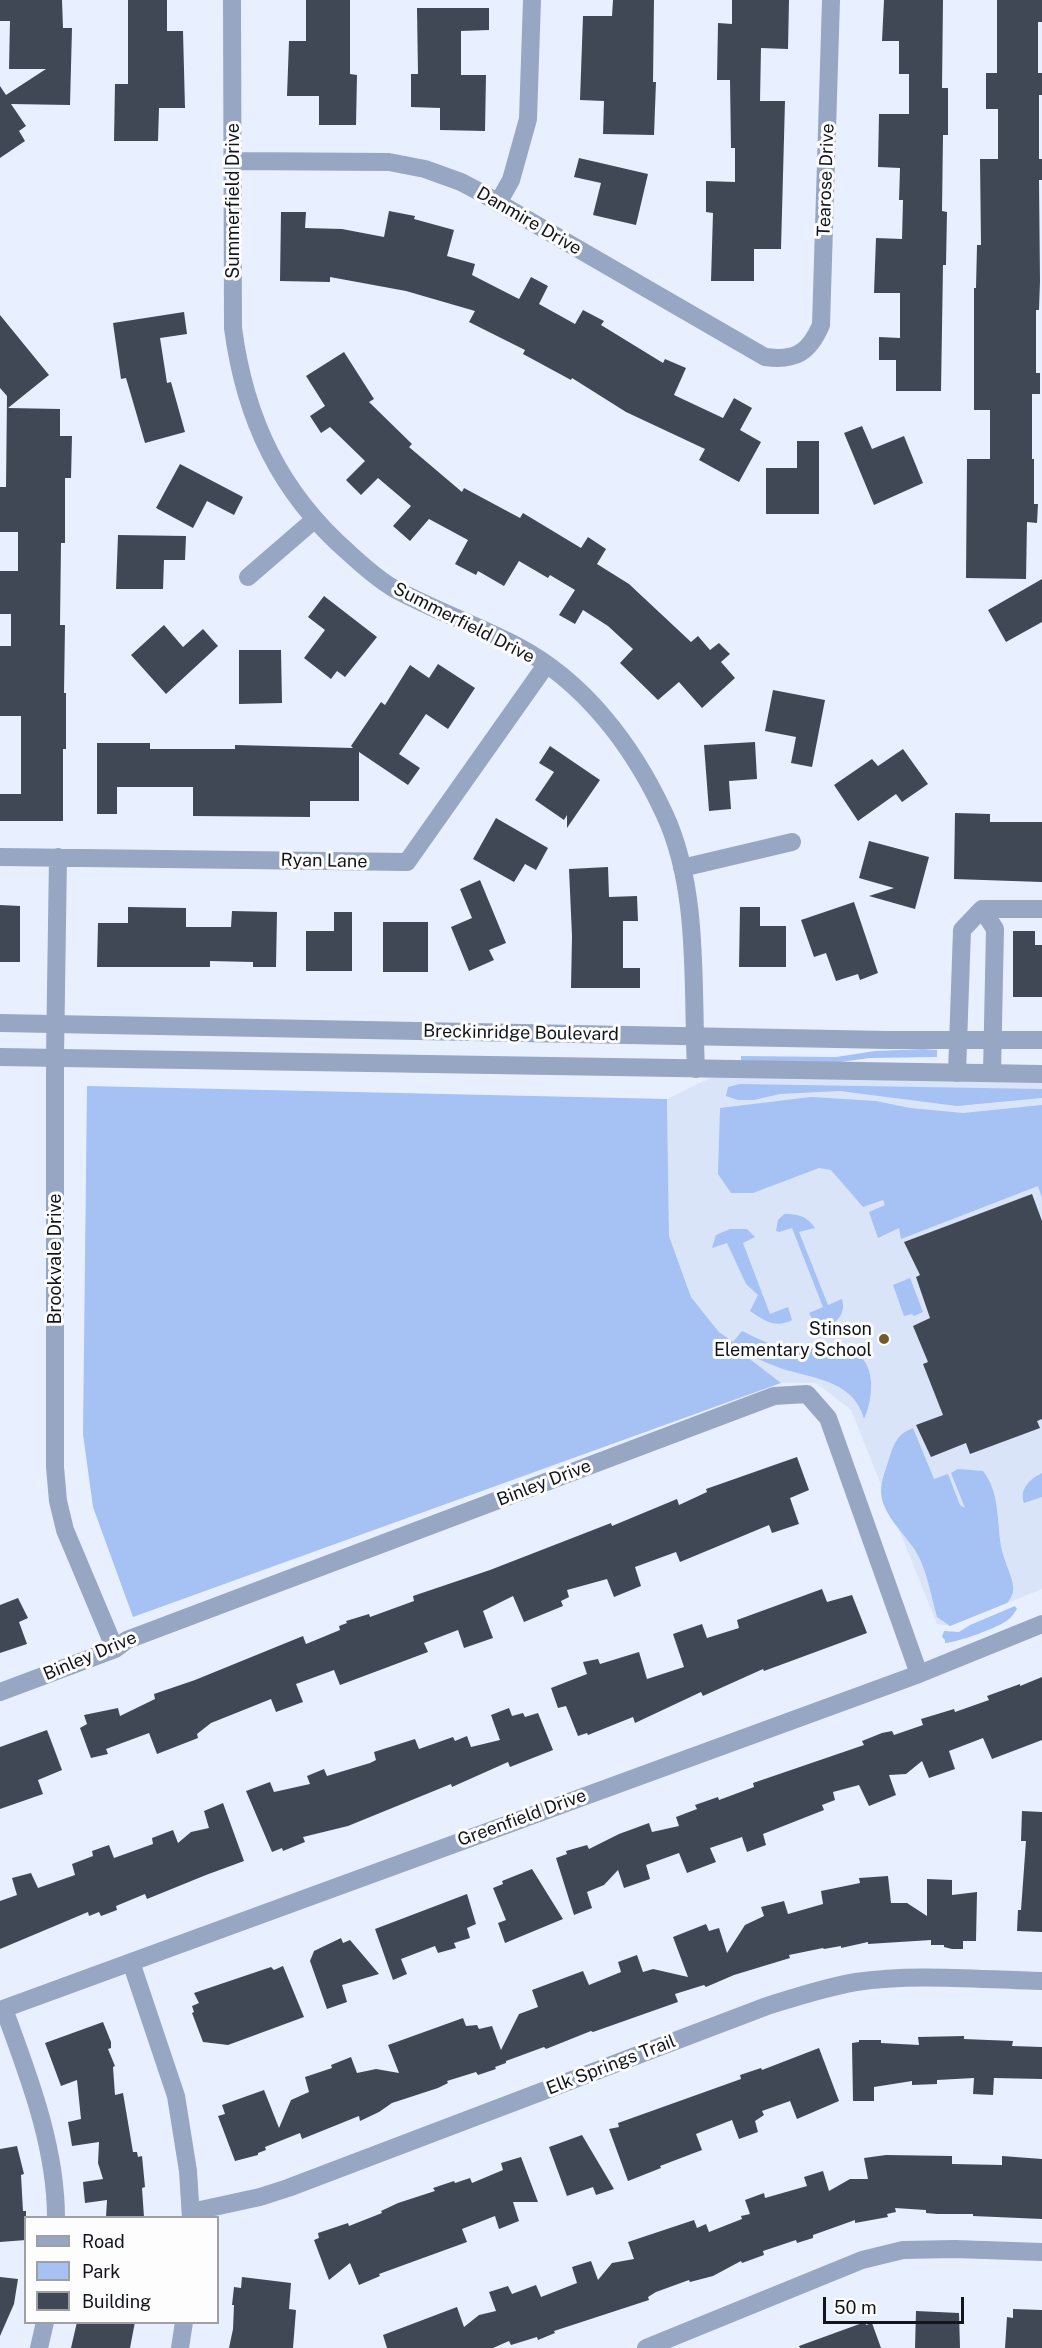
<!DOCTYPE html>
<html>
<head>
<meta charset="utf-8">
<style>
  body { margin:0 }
  #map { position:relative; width:1042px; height:2348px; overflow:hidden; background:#e8f0ff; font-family:"Public Sans",sans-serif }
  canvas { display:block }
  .legend { position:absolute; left:24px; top:2216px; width:195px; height:108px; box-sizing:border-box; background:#fdfdfd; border:2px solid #9fa0a3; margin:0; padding:8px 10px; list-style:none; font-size:18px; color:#12151b }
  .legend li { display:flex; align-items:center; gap:12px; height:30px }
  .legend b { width:30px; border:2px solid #9fa0a3 }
  .scale { position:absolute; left:823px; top:2297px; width:141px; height:27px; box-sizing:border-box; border:3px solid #12151b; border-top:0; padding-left:8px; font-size:18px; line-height:21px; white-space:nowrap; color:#12151b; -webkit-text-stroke:4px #fdfdfd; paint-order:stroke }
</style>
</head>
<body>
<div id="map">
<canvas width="1042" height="2348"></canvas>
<ul class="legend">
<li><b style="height:8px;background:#97a6c3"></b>Road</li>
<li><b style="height:16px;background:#a6c1f3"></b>Park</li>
<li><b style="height:16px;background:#404856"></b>Building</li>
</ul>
<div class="scale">50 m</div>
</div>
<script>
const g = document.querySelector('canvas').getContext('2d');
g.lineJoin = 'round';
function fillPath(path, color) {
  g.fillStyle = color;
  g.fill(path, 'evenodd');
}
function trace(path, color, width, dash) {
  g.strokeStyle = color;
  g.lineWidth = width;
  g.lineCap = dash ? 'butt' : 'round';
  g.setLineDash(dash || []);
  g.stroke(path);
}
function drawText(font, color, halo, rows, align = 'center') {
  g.font = font + ' "Public Sans",sans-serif';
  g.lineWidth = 6;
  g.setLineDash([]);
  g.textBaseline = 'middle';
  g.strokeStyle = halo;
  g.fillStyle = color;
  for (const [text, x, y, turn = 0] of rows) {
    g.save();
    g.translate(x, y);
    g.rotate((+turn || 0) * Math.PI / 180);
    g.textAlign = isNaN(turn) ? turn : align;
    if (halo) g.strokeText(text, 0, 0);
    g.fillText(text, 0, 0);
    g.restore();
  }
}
const built = new Path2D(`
  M739,1064L1042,1068V1589L950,1626L937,1624L851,1410L816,1383H781L731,1346L691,1297L669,1236L667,1099Z`);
const green = new Path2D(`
  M923,1049L937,1050V1057L870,1058L833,1063L741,1062V1056L836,1057L875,1051Z
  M740,1084L1042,1089V1098L957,1106L840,1091L780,1094L754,1100H738L726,1096L728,1087Z
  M87,1086L667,1099L669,1236L691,1297L719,1332L733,1342L742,1331C756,1338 770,1345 786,1348C804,1351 820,1345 837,1345C842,1345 846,1347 850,1349C877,1361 874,1397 864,1419C855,1384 820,1379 790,1371C777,1368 752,1356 738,1350L781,1383L133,1617L93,1507L83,1434Z
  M811,1097L876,1101L910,1108L963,1113L1042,1105V1198L1038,1186L901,1239L899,1228L878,1238L869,1212L885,1205L883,1200L863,1207L831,1170L819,1168L753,1193H731L718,1174L720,1108Z
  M784,1214C798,1214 807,1216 815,1228L799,1232L828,1305L842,1299C847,1316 833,1329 816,1326L809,1313L823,1307L792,1228L779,1232L776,1231L778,1220Z
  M730,1229H747L755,1237L743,1243L770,1314L788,1307L792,1320C776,1329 763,1320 750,1311L758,1295L746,1284L727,1243L712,1248L716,1235Z
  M910,1278L923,1312L914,1316L912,1314L904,1316L893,1285Z
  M913,1428L934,1479L948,1474L960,1505L965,1508L951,1473L958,1469L983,1471C1001,1494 996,1523 1002,1551C1005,1563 1012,1576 1013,1586C1014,1594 1011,1598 1007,1603L950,1626L937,1617C931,1596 927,1569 915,1550C904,1533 881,1513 881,1491C881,1481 886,1469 889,1459C894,1444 897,1434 913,1428Z
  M1042,1473V1497L1024,1503C1019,1489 1030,1479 1042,1473Z
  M1015,1606L1017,1609C1014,1613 1012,1617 1008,1620C997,1628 959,1642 945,1643V1640L942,1637L944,1631L959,1632L970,1625Z`);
const building = new Path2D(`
  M0,0H62L63,28H72L70,105L11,104L26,126L19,131L25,141L0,158V86L6,95L46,69H9L10,21H0Z
  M128,0H167V31H183L185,108H159L158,141H114L115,84H128Z
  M306,0H350V74L357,75L356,125H319V96H287L289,41H306Z
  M613,0H654L653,82H656L654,135L603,134L604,101L580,100L583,16H612Z
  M732,0H789L788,49L761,48L760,101H785L781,249H754V281H711L713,213L706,212V181L735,182V148H731L730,80H717L718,23L732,24Z
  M884,0H943L942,88H948V135H943L942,211L947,212L946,265H943L941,391H896V360H879V337L900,338V293H874L876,238L902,239L903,200H899L900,168L878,167L879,114H909V74H899V41H882Z
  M997,0H1042V22H1038V73H1042V95H1039V159H1042V180H1039L1040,281L1039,310H1036V373H1040V394H1032V459H1034V504H1038L1037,523L1027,522L1026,579L966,578L967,459H990V410H974V288H976L977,245H981L980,159H998V109H986V73H997Z
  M417,8H489V30L461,31V75H486L485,131L440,130V108L411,107V74H418Z
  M579,158L648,174L636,225L593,215L601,183L574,177Z
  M389,211L415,216L414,219L454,230L447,256L475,264L472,275L519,299L531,277L548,286L539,304L575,324L583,310L604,321L601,325L663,363L665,359L686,368L674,395L723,418L734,398L752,408L740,430L761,442L739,482L699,460L705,449L626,412L572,378L571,380L523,354L525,350L469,322L475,311L406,291L330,277V282L280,281L281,212H306L305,228L342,229L384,237Z
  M184,312L187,334L160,338L167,383L171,382L185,432L145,443L126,378L121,379L113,323Z
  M0,315L49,375L8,408L60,409V436H72L71,478H65V543H61L60,625H65L64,693H66V749H63V821H0V794H21V716H0V646H11V614H0V571H18V532H0V487H6L7,396L0,388Z
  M344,352L374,399L369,402L412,444L409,447L462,492L464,488L520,518L523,513L581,548L588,537L606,549L597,564L629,584L691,642L698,636L710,650L719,643L730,654L721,662L735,678L702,708L679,682L658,700L620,663L633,649L608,626L583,610L575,624L559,615L575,590L550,575L548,578L519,561L504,586L478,571L476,575L455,564L468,540L429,519L410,541L393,526L411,506L378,478L361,495L346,480L365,461L330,427L321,433L310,416L325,406L306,376Z
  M862,426L872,449L904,436L923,483L874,505L844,433Z
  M797,441H819V514H766V468H797Z
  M180,464L243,497L234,515L207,501L193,528L156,508Z
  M118,535L186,536L185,560H164L163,589H116Z
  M1042,579V622L1006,642L988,610Z
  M324,596L377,637L345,677L337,671L331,679L304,658L325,630L308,617Z
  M164,625L183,647L203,629L218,646L166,694L131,655Z
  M239,650H281L282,703L239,704Z
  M438,664L475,688L448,729L426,714L399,754L420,768L408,785L359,752V801H310V817L193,816V787H117V814H97V743H150V749H235V745L353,748L351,746L381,702L385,705L410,665L429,678Z
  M773,690L825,700L812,767L791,763L796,737L765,731Z
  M755,742L757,779L729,781L731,809L709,811L704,745Z
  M550,746L600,780L567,828V815L564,820L535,800L554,772L539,763Z
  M903,749L928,784L902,802L896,794L858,821L834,785L872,759L878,766Z
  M955,813L990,814V822H1042V882L954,879Z
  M496,818L548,848L536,870L525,864L514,882L473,859Z
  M869,841L929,857L915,909L869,896L894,888L859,878Z
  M608,867L609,897L637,896L638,921H623V968H640V988H571L572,936L569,869Z
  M480,880L506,943L489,950L494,960L469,971L451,927L472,918L460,889Z
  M854,902L878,973L860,980L858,974L836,981L826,953L814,957L801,920Z
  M0,905L20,906V962H0Z
  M128,907L186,908V927H231L232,911L277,912L276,967H253V962L210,961V967H97L98,923H128Z
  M740,907H760V926H786V967H739Z
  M334,912H352V971H306V931H334Z
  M383,922H428V972H383Z
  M1013,931H1035V945H1042V997H1013Z
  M1032,1194L1042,1221V1419L1037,1421L1040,1428L970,1454L966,1443L931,1457L916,1425L943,1415L923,1364L928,1362L913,1326L930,1318L916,1277L920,1275L904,1242Z
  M797,1457L809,1490L790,1498L799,1524L772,1533L769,1525L680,1562L676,1552L635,1567L641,1586L614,1597L607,1579L567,1590L569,1597L561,1601L563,1606L524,1622L513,1596L483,1611L493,1638L464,1648L458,1630L424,1643L428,1652L340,1685L334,1670L296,1684L303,1702L276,1712L271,1699L211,1723L197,1734L198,1738L157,1754L149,1733L106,1749L108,1754L91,1758L80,1728L87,1724L84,1715L118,1708L120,1716L155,1699L154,1694L195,1680L303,1636L306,1644L340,1630L339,1626L347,1623L346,1621L369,1614L370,1617L414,1601L413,1596L490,1570L611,1523L612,1526L677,1499L679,1505L707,1492L706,1489Z
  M822,1589L827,1602L852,1595L867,1633L764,1671L763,1669L703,1696L701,1692L635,1723L633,1717L588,1735L587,1733L578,1736L566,1706L558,1708L551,1688L587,1674L583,1662L598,1659L600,1664L639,1652L647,1679L684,1667L673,1634L702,1624L707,1638L739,1628L737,1620Z
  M18,1598L28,1618L19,1622L27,1644L0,1653V1605Z
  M1042,1677V1740L992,1759L983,1738L949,1751L955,1769L929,1778L922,1761L906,1774L889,1775L896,1795L869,1806L859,1785L833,1792L835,1800L822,1805L824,1810L763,1834L766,1845L747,1852L742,1837L710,1848L716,1862L687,1873L679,1853L646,1865L650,1879L624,1888L618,1870L604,1885L587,1892L592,1908L574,1915L556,1858L567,1854L566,1851L587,1845L589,1849L619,1834L649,1823L652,1832L679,1826L676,1817L697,1809L695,1805L718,1797L719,1800L754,1787L753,1783L864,1745L862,1741L882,1733L892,1731L894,1735L923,1725L921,1719L954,1709L955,1712L989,1700L987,1696L1020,1684V1686Z
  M509,1708L512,1716L523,1713L525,1717L538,1713L553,1750L510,1767L508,1762L452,1787L451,1784L348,1826L303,1837L305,1842L283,1851L282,1848L272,1852L246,1791L270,1782L274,1792L310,1784L307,1776L324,1769L327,1776L370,1763L376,1760L374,1752L415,1739L419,1749L453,1737L455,1741L467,1736L471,1747L500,1740L491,1715Z
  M47,1730L62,1770L38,1780L43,1794L0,1809V1747Z
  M223,1803L244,1861L206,1875L147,1899L145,1894L116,1906L117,1910L101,1916L99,1912L89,1916L88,1912L0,1949V1901L17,1895L12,1878L31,1873L38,1888L75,1875L72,1864L93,1856L92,1851L109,1845L114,1858L153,1844L152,1838L173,1830L178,1843L191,1832L209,1828L204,1811Z
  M1022,1811L1042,1812V1932L1017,1931L1018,1910H1021L1026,1841H1021Z
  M532,1869L563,1919L505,1943L498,1923L506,1920L493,1888L503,1884L502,1881Z
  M888,1876L891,1903H907L927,1916V1879L952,1880V1895L977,1892L976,1941H963V1949H952L944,1947V1945H931V1940L868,1944V1942L841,1948V1946L824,1949L823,1948L789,1955L790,1958L734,1975L706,1987L704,1985L675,1994L678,2002L593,2032L591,2031L546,2049L544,2047L506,2061V2063L495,2067L496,2069L478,2075L476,2072L447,2081L448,2083L438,2088L392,2103L379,2112L360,2121L359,2116L302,2139L300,2133L265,2147L266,2150L258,2153V2155L235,2161L218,2116L225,2114L222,2105L264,2090L279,2128L291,2100L309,2092L305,2077L332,2068L331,2065L351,2057L357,2073L376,2069L399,2073L388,2045L463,2018L466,2026L477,2025L479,2029L492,2026L501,2050L519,2014L538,2007L532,1990L583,1971L589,1985L621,1972L618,1962L637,1955L643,1972L653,1969L688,1977L673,1937L706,1924L709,1931L719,1928L727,1953L745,1925L764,1916L761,1907L784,1901L788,1914L823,1904L821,1891L860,1883L859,1878Z
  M467,1894L476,1924L467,1928L470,1938L454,1943L456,1948L438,1953L435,1946L401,1959L407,1974L393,1980L375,1929Z
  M341,1938L343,1943L350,1940L379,1974L342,1985L347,2002L327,2009L310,1961L314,1951Z
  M283,1966L304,2017L228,2045L203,2042L192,2013L194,2012L192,2006L199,2003L194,1993L271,1967L274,1970Z
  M103,2022L111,2042V2048L108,2049L115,2066L113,2067L115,2095L123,2093L133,2152H137L138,2157L142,2156L145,2187L142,2188L144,2217H106L107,2200L85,2203L83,2182L103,2179L98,2163L99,2142L72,2146L68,2122L81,2119L77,2080L61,2086L45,2043Z
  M964,2036V2039L1013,2041L1012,2046L1042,2047V2079L994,2078L993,2095L973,2094L974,2078L937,2080V2084L912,2085V2081L874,2087V2101H853L852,2043L859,2042V2040H881V2043L919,2045L918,2037Z
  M819,2048L839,2101L797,2119L790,2101L762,2111L764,2115L755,2121L758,2132L739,2139L732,2120L696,2134L702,2150L660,2166L661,2168L628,2181L609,2129L619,2127L618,2123L741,2079L740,2075L761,2068L762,2070Z
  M582,2135L614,2189L596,2195L593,2187L567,2196L549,2147Z
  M17,2146L24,2174L21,2175L23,2211H26V2240L0,2242V2149Z
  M886,2155L952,2156V2164L1002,2165V2156L1042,2159V2219L973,2216V2214H937L926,2213V2210L895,2208L896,2212L887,2214L888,2217L855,2223V2220L813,2235V2238L797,2243L796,2240L763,2251L764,2255L742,2263L741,2261L713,2276L690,2282L689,2280L656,2292L648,2297L649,2300L554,2331L555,2333L538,2340L537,2337L511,2345L509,2341L493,2348H387L383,2335L457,2307L464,2327L479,2315L496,2311L489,2292L508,2286L512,2294L536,2285L541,2297L577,2283L572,2267L591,2261L598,2280L612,2263L634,2259L628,2242L694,2220L697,2228L706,2224L709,2232L742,2219L741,2216L750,2214L745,2200L764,2193L765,2198L807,2186L804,2177L823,2171L829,2191L850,2179H868L864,2158Z
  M521,2157L538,2202H513L519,2221L499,2229L495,2216L462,2229L467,2242L379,2274L380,2276L359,2285L350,2263L329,2280L314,2240L319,2238L318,2233L348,2223L349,2226L382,2213L381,2211L398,2203L435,2191L433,2188L454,2181L455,2183L470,2178L472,2183L503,2170L501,2163Z
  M0,2277L18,2279L14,2304L0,2336Z
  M242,2277L291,2283L289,2309L296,2310L293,2348H229L233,2329L234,2305H232L234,2287L241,2288Z
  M1013,2309L1042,2310V2348H1005L1007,2317L1013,2318Z
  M916,2311L959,2313L960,2348H915Z
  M77,2322H135L130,2348H71Z
  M865,2322L866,2325L872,2323L881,2348H800L799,2346Z`);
const minor = new Path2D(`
  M232,0L233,328C245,419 280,493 349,553C362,565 378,579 393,588C433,610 477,625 517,646C584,681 633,746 664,813C700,889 692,987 696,1069
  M232,161L389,162L425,169L461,182L478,191L765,357C795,361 809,353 821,325L831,0
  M498,203L511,180L528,119L532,0
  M248,577L314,520
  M0,857L407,862L546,665
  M58,857L55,1057V1467L58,1501L65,1530L115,1649
  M682,868L792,842
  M982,909L995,929L992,1073
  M957,1073L962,930L982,909H1042
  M0,1692L115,1649L127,1640L774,1396L807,1394L828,1418L919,1674
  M131,1962L176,2096L188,2171L191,2218
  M4,2009C28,2075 56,2145 56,2218
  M0,2010L919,1674L1042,1624
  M191,2212L260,2197L288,2188L767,2006C796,1997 826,1987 856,1982C915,1973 983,1980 1042,1981
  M39,2348L45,2322
  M180,2348L184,2322
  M646,2348L862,2260L903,2250L955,2249L1042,2252`);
const tertiary = new Path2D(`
  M0,1023L888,1040H1042
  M0,1057L1042,1074`);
const markers = [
  [884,1339,6,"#735b2c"]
];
const streetNames = [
  ["Tearose Drive",826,180,-88],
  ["Summerfield Drive",233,201,-90],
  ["Danmire Drive",529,221,30],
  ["Summerfield Drive",464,623,27],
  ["Ryan Lane",324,861,1],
  ["Breckinridge Boulevard",521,1033,1],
  ["Brookvale Drive",55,1259,-90],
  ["Binley Drive",544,1483,-21],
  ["Binley Drive",90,1656,-23],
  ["Greenfield Drive",522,1818,-20],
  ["Elk Springs Trail",611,2065,-21]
];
const poiNames = [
  ["Stinson",872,1329],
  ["Elementary School",872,1350]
];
fillPath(built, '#d9e4f8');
fillPath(green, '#a6c1f3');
fillPath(building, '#404856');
trace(minor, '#97a6c3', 18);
trace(tertiary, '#97a6c3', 18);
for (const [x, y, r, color] of markers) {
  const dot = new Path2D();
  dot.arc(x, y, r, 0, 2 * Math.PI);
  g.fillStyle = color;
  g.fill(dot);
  trace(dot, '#fdfdfd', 2);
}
drawText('18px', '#12151b', '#fdfdfd', streetNames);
drawText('18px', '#12151b', '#fdfdfd', poiNames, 'right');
</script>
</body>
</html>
